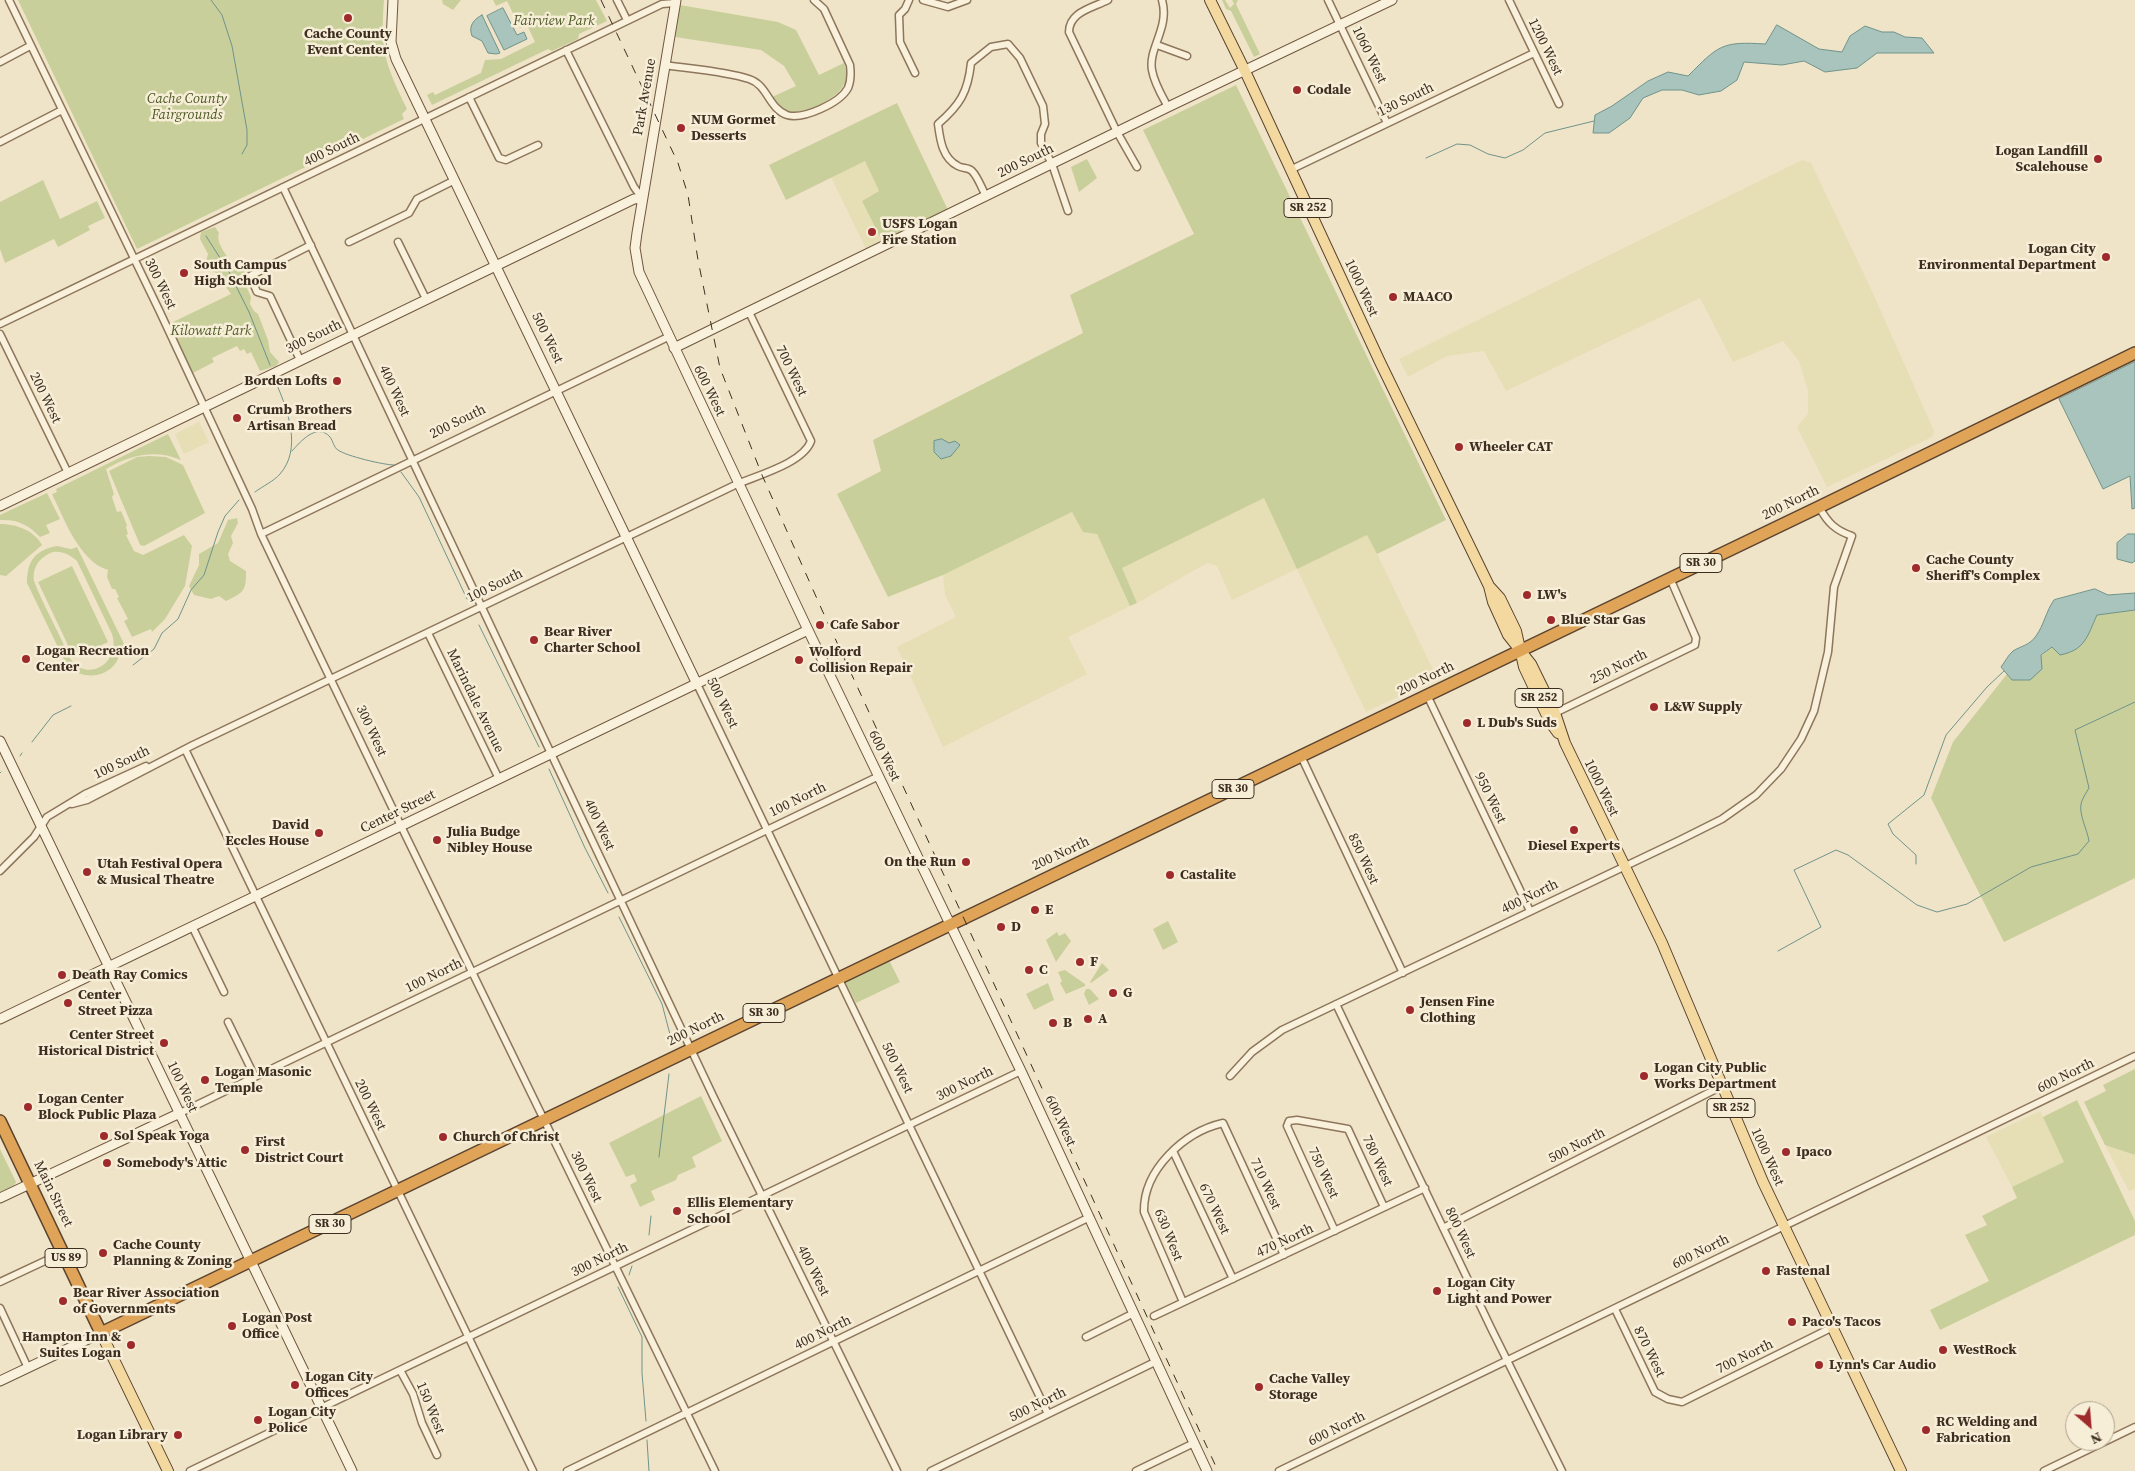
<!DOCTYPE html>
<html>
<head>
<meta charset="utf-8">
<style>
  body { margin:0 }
  #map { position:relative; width:2135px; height:1471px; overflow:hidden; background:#f0e4c8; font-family:"Source Serif 4",serif }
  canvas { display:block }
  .north { position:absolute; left:2065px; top:1401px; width:50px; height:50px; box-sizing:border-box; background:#f7eed8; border:1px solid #ada18e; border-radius:50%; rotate:153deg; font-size:14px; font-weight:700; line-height:20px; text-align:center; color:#3d2e20 }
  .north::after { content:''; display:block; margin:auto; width:18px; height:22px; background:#9e2a2b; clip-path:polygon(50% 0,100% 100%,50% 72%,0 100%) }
</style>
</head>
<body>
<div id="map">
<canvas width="2135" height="1471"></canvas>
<div class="north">N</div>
</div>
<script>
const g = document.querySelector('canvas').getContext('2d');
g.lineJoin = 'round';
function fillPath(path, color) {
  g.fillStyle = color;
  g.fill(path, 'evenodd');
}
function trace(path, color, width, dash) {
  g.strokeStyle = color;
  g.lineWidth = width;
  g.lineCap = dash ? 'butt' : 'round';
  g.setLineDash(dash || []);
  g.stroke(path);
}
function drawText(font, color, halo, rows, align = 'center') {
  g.font = font + ' "Source Serif 4",serif';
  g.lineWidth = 5;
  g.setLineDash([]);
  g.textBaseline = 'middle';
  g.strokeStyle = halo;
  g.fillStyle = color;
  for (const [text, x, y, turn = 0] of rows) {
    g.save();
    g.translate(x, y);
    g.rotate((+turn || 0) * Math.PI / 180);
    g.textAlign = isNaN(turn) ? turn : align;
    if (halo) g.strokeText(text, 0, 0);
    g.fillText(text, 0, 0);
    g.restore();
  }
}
const farmland = new Path2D(`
  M1802,160L1811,163L1871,289L1934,431L1932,437L1827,487L1797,427L1808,414V391L1799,361L1783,341L1733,362L1700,298L1506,391L1484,351L1447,356L1408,377L1399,359Z
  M865,161L879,191L862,201L882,241L866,249L831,177Z
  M199,422L209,442L184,454L175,434Z
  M1264,498L1368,535L1437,678L1366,712L1297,569L1232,600L1217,566L1207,563L1137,603L1121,568Z
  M1072,512L1097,534L1130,606L1068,637L1087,674L943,747L897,647L956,617L945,595L943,575Z
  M2040,1111L2065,1162L2012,1187L1986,1137Z
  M2105,1145L2135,1155V1189L2129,1191Z`);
const green = new Path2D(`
  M18,0H384C380,52 385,63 407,109L402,114L404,119L137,249Z
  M442,0H461L453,10L443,4Z
  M493,0H596L607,21L579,34L578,39L552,51L548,49L432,105L427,95L433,92L435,95L481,73L485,60L501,59L535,42L527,25L520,28L507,1L496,6Z
  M1222,0H1225L1230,8L1234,4L1232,0H1238L1236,4L1260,54L1254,57L1231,11L1226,9Z
  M680,5L778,22L796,30L819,75L844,63C853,85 836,96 819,105C811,109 803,114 794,113C784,112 777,105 772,97L796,86L784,66L761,50L675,37Z
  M1236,85L1446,520L1377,554L1367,535L1297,569L1264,498L1122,568L1137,603L1130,606L1097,534L1083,532L1072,512L943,575L888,597L837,494L881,471L873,440L1083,333L1070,295L1194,234L1143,130Z
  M897,103L948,210L882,241L862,201L879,191L865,161L786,200L769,165Z
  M1087,159L1097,178L1079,192L1071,167Z
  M43,180L60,219L97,201L105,218L88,226L90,230L58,247L54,239L5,263L0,249V202Z
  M215,227L219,233C215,243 229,259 236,268L241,267C246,274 249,278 246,286L251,297L250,304L254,311L258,314L268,340L270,352L279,362L276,366L260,371L251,352L247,354L244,349L240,351L237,346L212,358L214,362L193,373L169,324L231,294L215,272L211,271L206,261L208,254L200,239L201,232Z
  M168,434L181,460C154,449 131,455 106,469L114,494L112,497L117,512L121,511L127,525L126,527L128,534L126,535L134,551L143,555L184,535L192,546L185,586L165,619L152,632L151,629L132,637L124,621L128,619L117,598L119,597L115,589H112L107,577L108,570C80,562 64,519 52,494L57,492L56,489Z
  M149,456L166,457L183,465L205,513L144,546L140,545L109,471L137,457Z
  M47,493L60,519L46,525L50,533L40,537C29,525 17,519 0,520V515Z
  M237,518L238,523L231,536L233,543L228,554L230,561L246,571C246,592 244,592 226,601L219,596L211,599L194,595L189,586L199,565V554L218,543L228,520Z
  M0,524C16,524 34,530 42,545L6,576L0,575Z
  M57,546L71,549L77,547L126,648C119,651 120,658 115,664C103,679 83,678 68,668L27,583C27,561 35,550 57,546ZM53,552C63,551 70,555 77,561L112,634C121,660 91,683 72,661C68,656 65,647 62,641C53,621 42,602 34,581C32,567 40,557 53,552Z
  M72,566L108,642L74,658L38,582Z
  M2135,610V878L2004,942L1931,798L1953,742L2007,674L2012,680L2052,647L2060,655L2090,630L2097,615Z
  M1168,921L1178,942L1163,950L1153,929Z
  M1057,932L1059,936L1065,933L1071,941L1056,962L1046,940Z
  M889,960L900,982L856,1003L845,982Z
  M1102,963L1109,970L1091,983L1090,982Z
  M1065,970L1085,984V986L1066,994L1060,983L1062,981L1058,972Z
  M1048,983L1054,1000L1034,1010L1026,994Z
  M1086,989H1090L1099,999L1089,1005L1084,994Z
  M2135,1069V1155L2105,1145L2084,1102L2106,1091L2103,1085Z
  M701,1096L722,1141L692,1157L696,1167L678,1175L676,1180L651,1191L655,1200L640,1207L630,1185L637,1181L634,1174L626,1177L609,1143Z
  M2077,1100L2135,1221V1235L1940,1330L1930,1310L1989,1281L1965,1235L1987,1225L1982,1216L2017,1198L2012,1187L2064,1162L2043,1117Z
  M0,1149L16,1182L14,1186L0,1192Z`);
const water = new Path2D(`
  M503,8L517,35L524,32L527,39L504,50L487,16Z
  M482,15L500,53L496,54L488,53L482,41L472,36C468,26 474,19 482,15Z
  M1777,25L1819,49L1842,52L1850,36L1865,26L1882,32H1894L1905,37L1922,38L1934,53H1877L1857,68L1825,72L1804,61L1782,65L1744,62L1737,80L1721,91L1699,95L1682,90H1662L1643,98L1630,118L1609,133H1593L1595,115L1612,106L1648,81L1668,72L1688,76C1718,46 1721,41 1765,44Z
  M2135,362V508L2132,509L2130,476L2103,489L2059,399Z
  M942,439L949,443L955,441L960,445L951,456L941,459L934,452V441Z
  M2128,534H2135V561L2132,563L2117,559V543Z
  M2095,589L2108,595L2135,593V610L2097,615C2087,637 2085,650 2060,655L2052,647L2041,655L2042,669L2030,680H2012L2001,667C2005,662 2008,655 2013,651C2021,646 2030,645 2036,636C2044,625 2046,611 2054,600Z`);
const stream = new Path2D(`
  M211,0L222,15L232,46L247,130V145L242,154
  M1426,158L1457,144L1470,145L1488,154L1505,158L1523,150L1545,133L1594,121
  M206,236L229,272L249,312L270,365
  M292,451C300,442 317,422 330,437C333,441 334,448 338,450C346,456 384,465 394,465
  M401,472L419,497L467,599
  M255,492C263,486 274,481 280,474C302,449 288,411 277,385
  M479,625L539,747
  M133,665L154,649L162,633L178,619L191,590L204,575L218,532L225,516L239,500
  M32,742L53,715L71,706
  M20,756L22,753
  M549,769L585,848L608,893
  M0,773L1,772
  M1916,864V855L1893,834L1888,824L1924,795L1946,735L1987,687L2004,671
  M619,917L662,1004L672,1042
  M1778,951L1821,927L1794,870L1836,850L1848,855L1917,905L1937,912L1967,904L2031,867L2078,854L2089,841C2087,829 2079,815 2081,804C2082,799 2086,793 2089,788L2075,730L2135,702
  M659,1157L669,1074
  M649,1235L651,1216
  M629,1275L632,1266
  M618,1287L642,1337V1373L646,1421
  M647,1440L649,1471`);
const street = new Path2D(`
  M9,0L159,310L252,509L261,534L401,826L715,1471
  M617,0L627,20
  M909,0L905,9L899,15L900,42L915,73
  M923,0L948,7L967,0
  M1108,0C1092,8 1069,12 1069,32L1117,132L1137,167
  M1162,0C1170,28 1148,48 1152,70C1154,83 1162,96 1168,107
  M1328,0L1387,123
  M1509,0L1559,104
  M1157,45L1187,56
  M566,50L634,187L642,198
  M0,62L30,46
  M665,65C690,69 724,71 749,79C768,85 768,108 787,115C803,120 840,103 848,88C851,81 851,73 850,65L824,9L814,0
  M469,97L499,158L506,160L538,145
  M0,142L62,110
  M1290,170L1534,53
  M283,187L714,1098L897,1471
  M986,196C982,189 978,177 972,171C968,167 963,169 958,166C942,158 940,139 938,124C960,105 968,92 971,63L991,47L1008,44L1020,58L1043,106L1045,124L1041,134V143L1052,164L1068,211
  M349,242L409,213L417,199L455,180
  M398,242L426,299
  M0,324L662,4L675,3
  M0,334L68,473
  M300,360L270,296L257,292L250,276L311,245
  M261,534L668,337
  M428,633L499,779
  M697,684L1048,1414
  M1427,695L1530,911
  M1555,713L1695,645L1696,638L1670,578
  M185,749L533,1471
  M1301,756L1403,973
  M72,804L87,800L193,745L733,486C754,476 803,464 811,441L749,312
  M0,871L34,837L47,817L52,814L85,794L146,766
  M192,926L224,992
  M1336,1004L1491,1328L1562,1471
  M228,1022L255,1077
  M1230,1076L1252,1052L1282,1030L1680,840L1722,819L1756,795L1781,769L1801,739L1814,711L1828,652L1834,587L1852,536C1835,530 1828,523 1819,507
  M180,1113L879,776
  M1173,1151L1233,1279
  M1443,1228L1722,1086
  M1335,1231L1287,1126L1289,1121L1297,1120L1348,1129L1384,1207
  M0,1282L64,1252
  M1183,1302L1144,1212C1143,1170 1184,1132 1223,1123L1284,1255
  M0,1308L28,1368
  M1615,1309L1655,1392L1668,1399L1682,1402L1831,1328
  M1154,1316L1425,1188
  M1086,1337L1134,1313
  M400,1370L413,1394L422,1423L437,1455
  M190,1471L1021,1071
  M567,1471L1090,1217
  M931,1471L1157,1361
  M1136,1471L1194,1443
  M1279,1471L2135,1056
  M2044,1471L2135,1427`);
const secondary = new Path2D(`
  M393,0L391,42L396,59L697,684
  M676,0L637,233L635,248L639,272L808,630L1021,1071L1207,1471
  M674,348L1168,107L1392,0
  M0,506L634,199L642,198
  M0,741L352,1471
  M0,1019L808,630
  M0,1198L180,1113
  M0,1381L101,1333`);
const primary = new Path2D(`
  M1210,0L1245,71L1380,362L1489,586L1493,602L1508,635L1531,664L1555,713L1565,743L1662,943L1763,1182L1901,1471
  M1490,587L1500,598L1516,631L1524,667L1550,722L1558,733
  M101,1333L168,1471`);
const highway = new Path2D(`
  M0,1121L101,1333L1819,507L2135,353`);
const rail = new Path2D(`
  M601,0L678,163L688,195L698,260L720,368L762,475L822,610L1218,1471`);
const markers = [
  [348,18,5,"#9e2a2b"],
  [1297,90,5,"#9e2a2b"],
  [681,128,5,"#9e2a2b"],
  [2098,159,5,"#9e2a2b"],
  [872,232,5,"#9e2a2b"],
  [2106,257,5,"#9e2a2b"],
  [184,273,5,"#9e2a2b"],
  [1393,297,5,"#9e2a2b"],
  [337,381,5,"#9e2a2b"],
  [237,418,5,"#9e2a2b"],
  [1459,447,5,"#9e2a2b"],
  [1916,568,5,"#9e2a2b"],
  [1527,595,5,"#9e2a2b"],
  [1551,620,5,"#9e2a2b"],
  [820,625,5,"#9e2a2b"],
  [534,640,5,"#9e2a2b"],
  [26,659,5,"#9e2a2b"],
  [799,660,5,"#9e2a2b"],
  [1654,707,5,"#9e2a2b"],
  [1467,723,5,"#9e2a2b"],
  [1574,830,5,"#9e2a2b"],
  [319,833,5,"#9e2a2b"],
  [437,840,5,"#9e2a2b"],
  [966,862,5,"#9e2a2b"],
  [87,872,5,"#9e2a2b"],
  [1170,875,5,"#9e2a2b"],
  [1035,910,5,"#9e2a2b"],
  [1001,927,5,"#9e2a2b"],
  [1080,962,5,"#9e2a2b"],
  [1029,970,5,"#9e2a2b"],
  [62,975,5,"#9e2a2b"],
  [1113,993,5,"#9e2a2b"],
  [68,1003,5,"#9e2a2b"],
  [1410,1010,5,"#9e2a2b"],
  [1088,1019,5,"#9e2a2b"],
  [1053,1023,5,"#9e2a2b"],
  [164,1043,5,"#9e2a2b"],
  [1644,1076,5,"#9e2a2b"],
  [205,1080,5,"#9e2a2b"],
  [28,1107,5,"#9e2a2b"],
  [104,1136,5,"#9e2a2b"],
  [443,1137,5,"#9e2a2b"],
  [245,1150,5,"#9e2a2b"],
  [1786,1152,5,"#9e2a2b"],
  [107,1163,5,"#9e2a2b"],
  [677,1211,5,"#9e2a2b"],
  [103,1253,5,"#9e2a2b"],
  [1766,1271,5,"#9e2a2b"],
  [1437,1291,5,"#9e2a2b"],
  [63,1301,5,"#9e2a2b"],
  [1792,1322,5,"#9e2a2b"],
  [232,1326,5,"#9e2a2b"],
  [131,1345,5,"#9e2a2b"],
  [1943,1350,5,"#9e2a2b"],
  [1819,1365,5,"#9e2a2b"],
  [295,1385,5,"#9e2a2b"],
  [1259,1387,5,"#9e2a2b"],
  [258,1420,5,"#9e2a2b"],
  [1926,1430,5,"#9e2a2b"],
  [178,1435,5,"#9e2a2b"]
];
const shields = [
  [1308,208,48],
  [1701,563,42],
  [1539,698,48],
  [1233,789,42],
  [764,1013,42],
  [1731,1108,48],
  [330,1224,42],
  [66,1258,42]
];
const shieldNames = [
  ["SR 252",1308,208],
  ["SR 30",1701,563],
  ["SR 252",1539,698],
  ["SR 30",1233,789],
  ["SR 30",764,1013],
  ["SR 252",1731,1108],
  ["SR 30",330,1224],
  ["US 89",66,1258]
];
const parkNames = [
  ["Fairview Park",554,21],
  ["Cache County",187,99],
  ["Fairgrounds",187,115],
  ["Kilowatt Park",211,331]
];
const poiNames = [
  ["Cache County",348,34,"center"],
  ["Event Center",348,50,"center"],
  ["Codale",1307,90],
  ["NUM Gormet",691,120],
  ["Desserts",691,136],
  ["Logan Landfill",2088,151,"right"],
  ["Scalehouse",2088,167,"right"],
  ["USFS Logan",882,224],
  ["Fire Station",882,240],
  ["Logan City",2096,249,"right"],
  ["Environmental Department",2096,265,"right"],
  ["South Campus",194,265],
  ["High School",194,281],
  ["MAACO",1403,297],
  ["Borden Lofts",327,381,"right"],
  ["Crumb Brothers",247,410],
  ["Artisan Bread",247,426],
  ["Wheeler CAT",1469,447],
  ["Cache County",1926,560],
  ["Sheriff's Complex",1926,576],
  ["LW's",1537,595],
  ["Blue Star Gas",1561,620],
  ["Cafe Sabor",830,625],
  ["Bear River",544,632],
  ["Charter School",544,648],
  ["Logan Recreation",36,651],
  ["Center",36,667],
  ["Wolford",809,652],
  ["Collision Repair",809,668],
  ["L&W Supply",1664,707],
  ["L Dub's Suds",1477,723],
  ["David",309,825,"right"],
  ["Eccles House",309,841,"right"],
  ["Julia Budge",447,832],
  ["Nibley House",447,848],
  ["Diesel Experts",1574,846,"center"],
  ["On the Run",956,862,"right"],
  ["Utah Festival Opera",97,864],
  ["& Musical Theatre",97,880],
  ["Castalite",1180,875],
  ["E",1045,910],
  ["D",1011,927],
  ["F",1090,962],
  ["C",1039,970],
  ["Death Ray Comics",72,975],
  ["G",1123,993],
  ["Center",78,995],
  ["Street Pizza",78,1011],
  ["Jensen Fine",1420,1002],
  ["Clothing",1420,1018],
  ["A",1098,1019],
  ["B",1063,1023],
  ["Center Street",154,1035,"right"],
  ["Historical District",154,1051,"right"],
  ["Logan City Public",1654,1068],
  ["Works Department",1654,1084],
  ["Logan Masonic",215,1072],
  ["Temple",215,1088],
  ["Logan Center",38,1099],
  ["Block Public Plaza",38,1115],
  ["Sol Speak Yoga",114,1136],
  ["Church of Christ",453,1137],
  ["First",255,1142],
  ["District Court",255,1158],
  ["Ipaco",1796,1152],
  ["Somebody's Attic",117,1163],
  ["Ellis Elementary",687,1203],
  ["School",687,1219],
  ["Cache County",113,1245],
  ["Planning & Zoning",113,1261],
  ["Fastenal",1776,1271],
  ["Logan City",1447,1283],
  ["Light and Power",1447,1299],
  ["Bear River Association",73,1293],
  ["of Governments",73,1309],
  ["Logan Post",242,1318],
  ["Office",242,1334],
  ["Paco's Tacos",1802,1322],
  ["Hampton Inn &",121,1337,"right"],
  ["Suites Logan",121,1353,"right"],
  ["WestRock",1953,1350],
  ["Lynn's Car Audio",1829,1365],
  ["Logan City",305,1377],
  ["Offices",305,1393],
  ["Cache Valley",1269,1379],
  ["Storage",1269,1395],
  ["Logan City",268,1412],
  ["Police",268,1428],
  ["RC Welding and",1936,1422],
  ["Fabrication",1936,1438],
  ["Logan Library",168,1435,"right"]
];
const streetNames = [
  ["1200 West",1545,47,64],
  ["1060 West",1369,55,64],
  ["Park Avenue",645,97,-80],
  ["130 South",1406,100,-26],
  ["400 South",332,150,-26],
  ["200 South",1026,161,-26],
  ["300 West",160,284,64],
  ["1000 West",1361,288,65],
  ["300 South",314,337,-26],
  ["500 West",547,338,64],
  ["700 West",791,371,64],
  ["400 West",394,391,65],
  ["600 West",709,391,64],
  ["200 West",45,398,64],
  ["200 South",458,422,-26],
  ["200 North",1791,503,-26],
  ["100 South",495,586,-26],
  ["250 North",1619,667,-26],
  ["200 North",1426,679,-26],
  ["Marindale Avenue",475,701,64],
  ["500 West",722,703,64],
  ["300 West",371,731,65],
  ["600 West",884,756,64],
  ["100 South",122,763,-25],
  ["1000 West",1601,788,64],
  ["950 West",1490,798,64],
  ["100 North",798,800,-26],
  ["Center Street",398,812,-26],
  ["400 West",599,825,65],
  ["200 North",1061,854,-25],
  ["850 West",1363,859,65],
  ["400 North",1530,897,-26],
  ["100 North",434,976,-26],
  ["200 North",696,1029,-26],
  ["500 West",897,1068,64],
  ["600 North",2066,1076,-26],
  ["300 North",965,1084,-26],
  ["100 West",182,1087,65],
  ["200 West",370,1105,64],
  ["600 West",1060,1121,65],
  ["500 North",1577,1146,-27],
  ["1000 West",1767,1157,66],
  ["780 West",1377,1161,65],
  ["750 West",1323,1173,65],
  ["300 West",586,1177,64],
  ["710 West",1265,1184,65],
  ["Main Street",53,1194,64],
  ["670 West",1214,1209,65],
  ["800 West",1460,1233,65],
  ["630 West",1168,1235,68],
  ["470 North",1285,1241,-25],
  ["600 North",1701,1252,-26],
  ["300 North",600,1260,-26],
  ["400 West",813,1271,63],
  ["400 North",823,1333,-26],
  ["870 West",1649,1352,64],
  ["700 North",1745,1357,-26],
  ["500 North",1038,1405,-26],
  ["150 West",430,1408,68],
  ["600 North",1337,1429,-26]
];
fillPath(farmland, '#e6deb5');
fillPath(green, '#c9cf9b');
fillPath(water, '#a9c4bc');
trace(water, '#6f938a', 1);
trace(stream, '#6f938a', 1);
trace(street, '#8d765c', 9);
trace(secondary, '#6f573f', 11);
trace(primary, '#5b4430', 12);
trace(highway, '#5b4430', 14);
trace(street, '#faf1dc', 6);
trace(secondary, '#faf1dc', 9);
trace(primary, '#f3d9a0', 10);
trace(highway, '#e0a458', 11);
trace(rail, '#3d2e20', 1, [9, 9]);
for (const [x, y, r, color] of markers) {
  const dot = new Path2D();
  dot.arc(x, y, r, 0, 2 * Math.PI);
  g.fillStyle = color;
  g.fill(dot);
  trace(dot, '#f7eed8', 2);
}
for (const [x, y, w] of shields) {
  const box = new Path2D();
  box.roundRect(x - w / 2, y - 9.5, w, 19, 4);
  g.fillStyle = '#f7eed8';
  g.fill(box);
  trace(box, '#3d2e20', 1);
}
drawText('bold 12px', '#3d2e20', null, shieldNames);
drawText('italic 14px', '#4d5a26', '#f7eed8', parkNames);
drawText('bold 14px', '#3d2e20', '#f7eed8', poiNames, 'left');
drawText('14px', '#3d2e20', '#f7eed8', streetNames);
</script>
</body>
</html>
